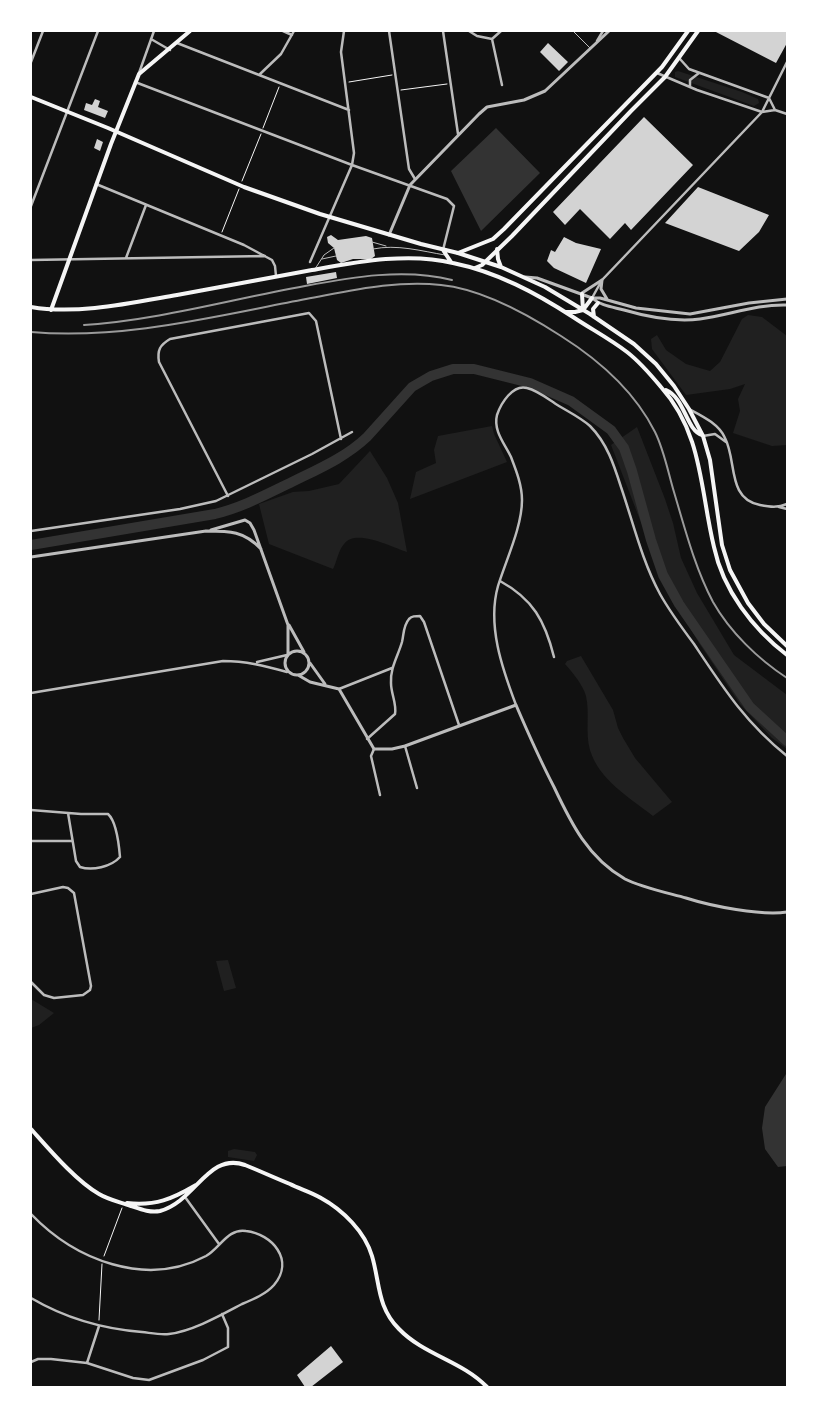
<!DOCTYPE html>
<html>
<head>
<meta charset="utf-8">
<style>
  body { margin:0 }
  #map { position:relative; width:818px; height:1418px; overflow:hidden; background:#111; font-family:"Noto Sans",sans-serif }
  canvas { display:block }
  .frame { position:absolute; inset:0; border:32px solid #fff; pointer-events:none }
</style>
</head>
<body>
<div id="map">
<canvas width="818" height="1418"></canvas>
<div class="frame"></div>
</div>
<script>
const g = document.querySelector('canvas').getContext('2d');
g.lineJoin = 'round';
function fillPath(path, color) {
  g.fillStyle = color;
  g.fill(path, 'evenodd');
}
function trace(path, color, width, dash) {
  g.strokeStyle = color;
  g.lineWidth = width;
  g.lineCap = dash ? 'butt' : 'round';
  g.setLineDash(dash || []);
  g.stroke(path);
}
const green = new Path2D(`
  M678,71L742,92L758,99L759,103L754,106L675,77V72Z
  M748,315L762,317L787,336V445L772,446L733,433L740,411L738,399L745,384L730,389L686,395L652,349L651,339L657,335L666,350L686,364L710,371L720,362L742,319Z
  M492,426L494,434L507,462L410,499L416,472L436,463L434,450L438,436Z
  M637,427L665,499L673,523L681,558L697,593L734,655L787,695V749L772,738L740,704L699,643L666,587L611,445Z
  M370,451L387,478L398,503L407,552C392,547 355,528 344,544C338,551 337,561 333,569L269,544L259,504L293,492L309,491L339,484Z
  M581,656L613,710L618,728L623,738L635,758L672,802L653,816C630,798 599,780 590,750C585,733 590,713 586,696C583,685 573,673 565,664L567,661Z
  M228,960L236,988L224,991L216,961Z
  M31,999L54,1013L39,1025L31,1028Z
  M234,1149L255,1152L257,1155L254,1161L228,1157V1151Z`);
const water = new Path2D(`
  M496,128L540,173L481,231L451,171Z
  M786,1074L787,1166L778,1167L765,1149L762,1128L765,1107Z`);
const river = new Path2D(`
  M31,545L215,514C243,507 265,495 290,483C316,470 345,458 367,437L412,387L431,376L453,369H474L530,383L571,401L611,430L624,448L632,471L651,540L663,575L679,604L750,707L787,741`);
const building = new Path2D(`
  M714,31H787V43L776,63Z
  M548,43L568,62L559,71L540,52Z
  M95,99L100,101L98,107L108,111L105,118L84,110L86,103L92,105Z
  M644,117L693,165L631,230L625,223L610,239L580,209L565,225L553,212Z
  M97,139L103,142L100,151L94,148Z
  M698,187L769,215L759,232L739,251L665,223Z
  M331,235L338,240L366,236L372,238L375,256L371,259H353L341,263L337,260L334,248L328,243L327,237Z
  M564,237L576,243L601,249L586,283L554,268L547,261L551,250L555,252Z
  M336,272L337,278L307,284L306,277Z
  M331,1346L343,1362L311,1387H305L297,1375Z`);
const path = new Path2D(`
  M349,82L392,75
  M401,90L447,84
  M263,128L279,87
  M242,181L261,134
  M222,232L239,189
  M104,1256L122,1208
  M99,1320L102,1264`);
const service = new Path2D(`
  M573,31L590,48
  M372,242L386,246
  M373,249C397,244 421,251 445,255
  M322,259L336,256
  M315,269L324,255L334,248`);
const minor = new Path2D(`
  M283,31L292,35
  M389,31L409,169L415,179
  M443,31L458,134
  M469,31L477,36L492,39L501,31
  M151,39L170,50
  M492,39L502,85
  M597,41L603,31
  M177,43L349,110
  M680,59L689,69L769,98L775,110
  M31,62L43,31
  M139,73L154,31
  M657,73L697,90L762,112L775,110L787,114
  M259,75L281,54L294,31
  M135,82L352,165L447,199L454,206L443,250
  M690,87V80L699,73
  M96,184L244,245L272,260L275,266L276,276
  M31,206L98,31
  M126,258L146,205
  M31,260L265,256
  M310,262L352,165L354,153L341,52L344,31
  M592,298L602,280L762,112L787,62
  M689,409C702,416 719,424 725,438C737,461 727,499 760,505C770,507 778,508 787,504
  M703,436L715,434L726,442
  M228,496L159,362C157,350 160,345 170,339L309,313L316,321L341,439
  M779,507L787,509
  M31,531L180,509L216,501L312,454L352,432
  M500,581C533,599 545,621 554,657
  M257,662L287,655
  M339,689L392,668
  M31,693L223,661C246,661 265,666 287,672
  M516,705C502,668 487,625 498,586C506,560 522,527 522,500C522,485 516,470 511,457C505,444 493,431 497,415C501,403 513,384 527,388C539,391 549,400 559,406C569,412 581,418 590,426C607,443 614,465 621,487C633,522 642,561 660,594C670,612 682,628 694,644C724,689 745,722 787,756
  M367,739L395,714C397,704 391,694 391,683C390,668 398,656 402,642C404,634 403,626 409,619C412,616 415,616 420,616L424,622L459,725
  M405,746L417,788
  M374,749L371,756L380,795
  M31,810L81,814H108C117,822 119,845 120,857C111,867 92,871 80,867L76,861L68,813
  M31,841H72
  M31,894L63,887L68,888L74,893L91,986L90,990L83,995L54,998L44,995L31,982
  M185,1197L219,1244
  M31,1214C75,1260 146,1288 206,1256C220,1248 228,1228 246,1231C272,1234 295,1260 274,1285C266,1294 254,1299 242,1304C221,1315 193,1331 169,1334C160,1335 151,1333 142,1332C104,1329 65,1318 31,1298
  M31,1362L38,1359H51L87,1363L133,1378L149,1380L203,1360L228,1347V1328L222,1314
  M87,1363L99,1326`);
const tertiary = new Path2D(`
  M389,235L410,185L479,114L487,107L524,100L545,91L609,31
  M525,277L537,278L592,298H600L636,308L690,314L749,303L787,299
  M602,280L601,289L607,299
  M582,293L602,280
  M592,298C601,306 613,307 624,310C648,317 676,322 700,319C729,315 757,304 787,305
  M211,530L245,520L250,523L254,530L288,625V654
  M31,557L206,531C230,531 244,531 261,549
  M289,625L304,652
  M285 663a12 12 0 1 1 24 0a12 12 0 1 1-24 0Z
  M310,663L325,684
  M298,675L310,682L339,689L374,749H392L405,746L516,705C528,733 540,760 554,787C571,823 588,858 625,879C640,887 668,893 686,898C711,906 761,916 787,912`);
const secondary = new Path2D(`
  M458,253L493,239L504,229L662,67L688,31
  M475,268L482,265L512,236L631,111L665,77L698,31
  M51,310L111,144L139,74L190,31
  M31,1129C49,1149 76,1181 99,1194C109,1200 120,1202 131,1206C140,1209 150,1213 160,1211C196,1201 208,1152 245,1165C260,1171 275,1178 290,1184C300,1189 311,1192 321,1198C343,1210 365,1232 372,1256C380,1283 377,1307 399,1329C424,1355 462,1361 487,1387
  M127,1203C156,1206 172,1199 196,1185`);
const primary = new Path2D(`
  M31,97L108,128L244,187L320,214L421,244L458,253L501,267L545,287L590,314L634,344L656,364L674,386L689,409L703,436L710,460L722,545L730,570L748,603L764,624L787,646
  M497,249L498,259L501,267
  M443,250L451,262
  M582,294L583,310
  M31,307C77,315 131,303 177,295C222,287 267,278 312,270C357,262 408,252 453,263C497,272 536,293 573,317C591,329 610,339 627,352C640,362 651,375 661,387C703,434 700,490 714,547C723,590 753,629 787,655
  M566,312H575L583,310L592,298
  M594,317L593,309L598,303
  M666,390C685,398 686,430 702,435`);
const rail = new Path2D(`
  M84,325C159,320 232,299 305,286C352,277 405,268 452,280
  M31,332C123,340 216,316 306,299C350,291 395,280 441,285C482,289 527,314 561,336C599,360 634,390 655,432C664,450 668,472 674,492C685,529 695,568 713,602C730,632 758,659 787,678`);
fillPath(green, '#202020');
fillPath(water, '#333');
trace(river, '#333', 10);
fillPath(building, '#d3d3d3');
trace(path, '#f5f5f5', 1);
trace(service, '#bcbcbc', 1);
trace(minor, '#bcbcbc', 2.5);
trace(tertiary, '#bcbcbc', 3);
trace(secondary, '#f5f5f5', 4);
trace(primary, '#f5f5f5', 4);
trace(rail, '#9a9a9a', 2);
</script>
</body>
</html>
